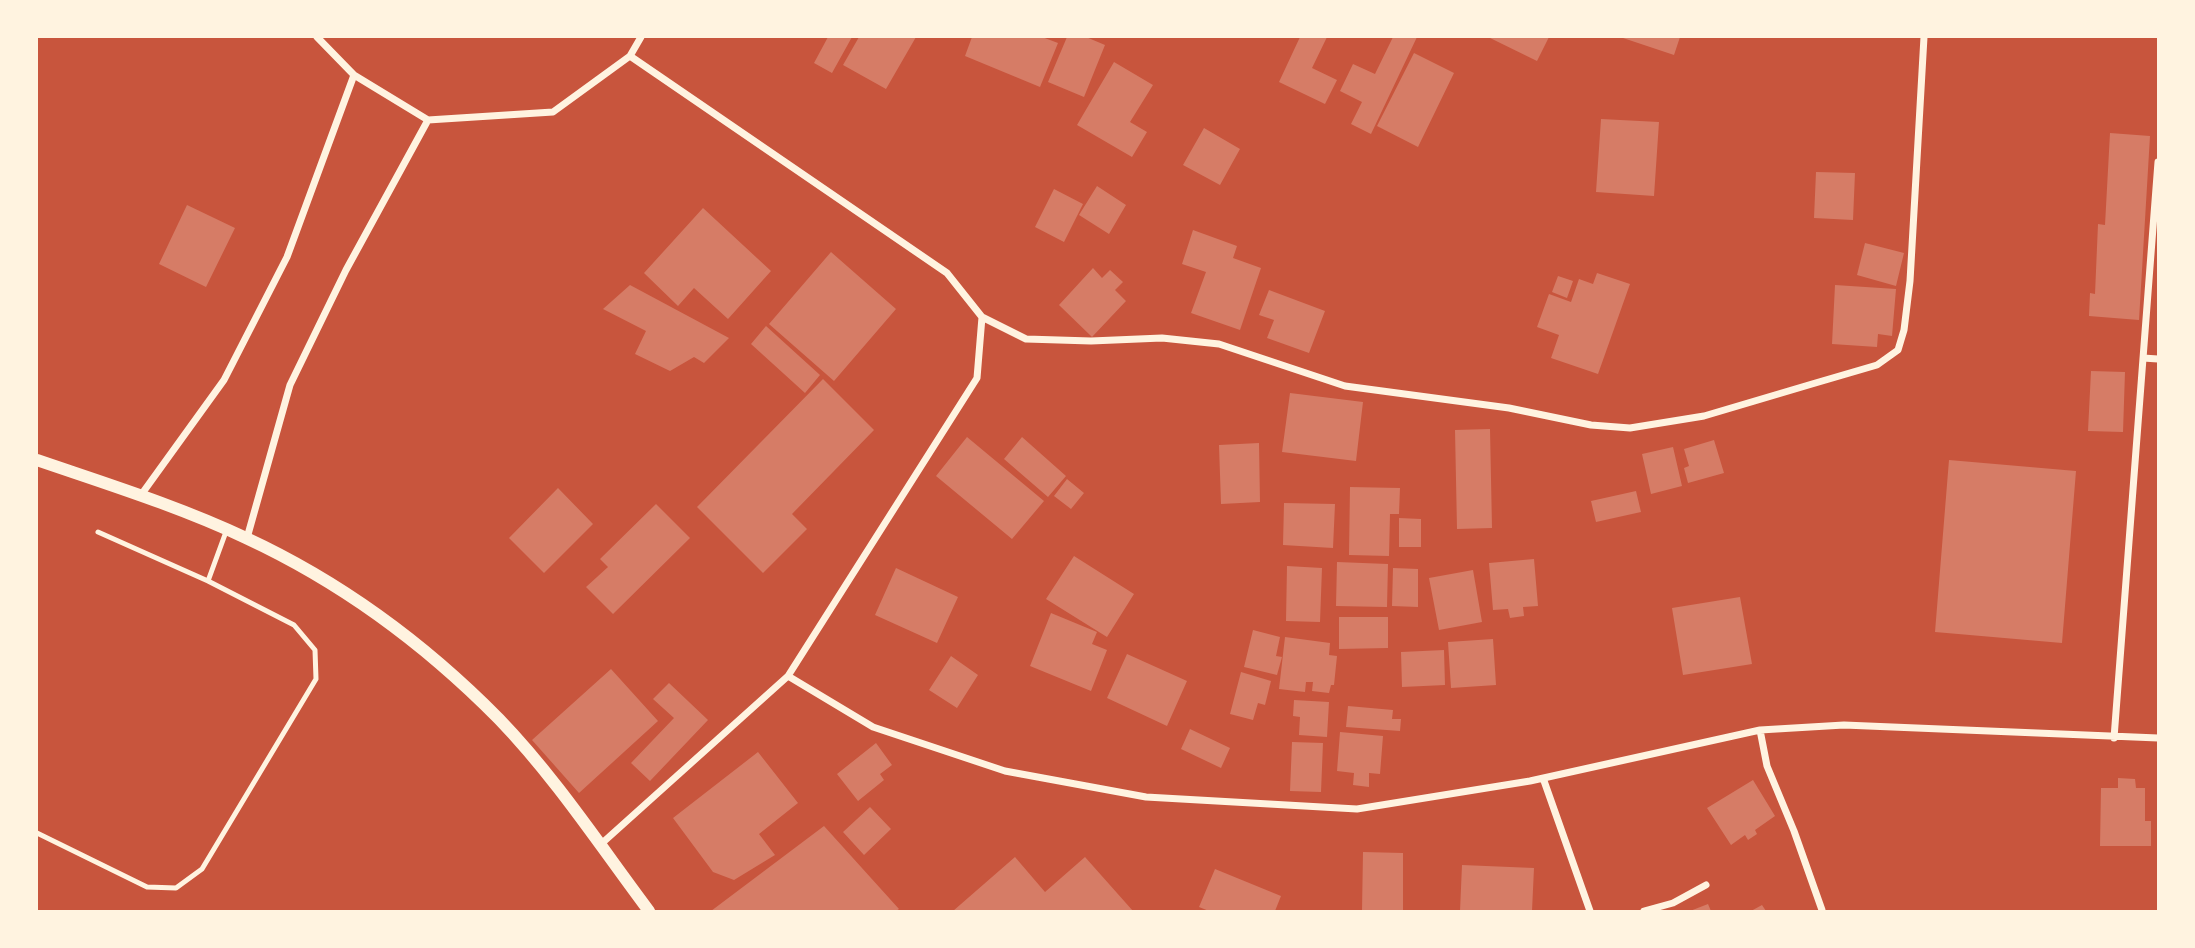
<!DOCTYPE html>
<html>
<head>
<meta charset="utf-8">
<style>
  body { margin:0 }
  #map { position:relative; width:2195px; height:948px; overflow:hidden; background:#c8553d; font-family:Barlow,sans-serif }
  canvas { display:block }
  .frame { position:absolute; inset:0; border:38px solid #fff3e0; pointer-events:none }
</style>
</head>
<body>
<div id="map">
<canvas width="2195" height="948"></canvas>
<div class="frame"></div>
</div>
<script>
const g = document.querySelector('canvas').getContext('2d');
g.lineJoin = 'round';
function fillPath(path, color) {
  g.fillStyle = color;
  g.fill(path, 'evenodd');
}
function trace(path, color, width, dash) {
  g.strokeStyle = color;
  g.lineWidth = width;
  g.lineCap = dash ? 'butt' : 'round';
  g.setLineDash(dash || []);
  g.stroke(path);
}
const building = new Path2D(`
  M828,37H852L832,73L814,63Z
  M859,37H916L886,89L843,65Z
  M972,37H1042L1058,43L1040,87L965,56Z
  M1067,37H1086L1105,45L1084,97L1048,82Z
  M1300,37H1327L1312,68L1337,80L1325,104L1279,82Z
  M1393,37H1417L1371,134L1351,124L1362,102L1340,91L1353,64L1375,74Z
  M1488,37H1549L1537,61Z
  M1620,37H1680L1674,55Z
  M1414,53L1454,73L1418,147L1377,126Z
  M1114,62L1153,85L1130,122L1147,132L1132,157L1077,125Z
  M1601,119L1659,122L1654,196L1596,192Z
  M1204,128L1240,149L1220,185L1183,165Z
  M2110,133L2150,136L2139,320L2089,316L2090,293L2095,294L2098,224L2105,225Z
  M1816,172L1855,173L1853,220L1814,218Z
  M1097,186L1126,205L1109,234L1079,215Z
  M1054,189L1083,204L1064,242L1035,227Z
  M187,205L235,228L206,287L159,264Z
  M703,208L771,271L728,319L694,288L678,306L644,273Z
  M1193,230L1237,246L1233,258L1261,268L1240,330L1191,313L1206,272L1182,264Z
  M1865,243L1904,253L1896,286L1857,275Z
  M831,252L896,309L834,381L769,324Z
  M1093,268L1102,278L1110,270L1123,282L1115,290L1126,301L1092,337L1059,305Z
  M1597,273L1630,284L1598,374L1551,358L1559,335L1537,327L1549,294L1571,302L1579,279L1593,284Z
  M1558,276L1573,281L1567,298L1552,292Z
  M630,285L729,338L704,363L694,357L670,371L635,354L646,331L603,309Z
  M1835,285L1896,289L1892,336L1878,334L1877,347L1832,344Z
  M1269,290L1325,311L1309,353L1267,338L1274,320L1259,315Z
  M766,326L820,375L805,393L751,344Z
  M2091,371L2125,372L2123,432L2088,431Z
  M823,379L874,430L792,514L807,529L763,573L697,507Z
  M1290,393L1363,402L1356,461L1282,452Z
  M1490,429L1492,528L1457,529L1455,430Z
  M967,437L1044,501L1012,539L936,476Z
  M1022,437L1066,476L1048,497L1004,459Z
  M1714,440L1724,473L1688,483L1684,468L1689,466L1684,449Z
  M1259,443L1260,502L1221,504L1219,445Z
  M1673,447L1682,486L1651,494L1642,454Z
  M1949,460L2076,471L2062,643L1935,632Z
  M1067,479L1084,493L1071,509L1054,496Z
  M1350,487L1400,488L1399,514H1390L1389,556L1349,555Z
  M558,488L593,524L544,573L509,538Z
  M1636,491L1641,512L1596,522L1591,501Z
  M1284,503L1335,504L1333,548L1283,545Z
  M656,504L690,538L613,614L586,587L608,567L600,559Z
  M1399,518L1421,519V547H1399Z
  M1074,556L1134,594L1107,637L1046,599Z
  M1534,559L1538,606L1523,607L1524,616L1510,618L1508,609L1493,610L1489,563Z
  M1337,562L1388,564L1387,607L1336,606Z
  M1287,566L1322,568L1320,622L1286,621Z
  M896,568L958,597L937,643L875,615Z
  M1393,568L1418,569V607L1392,606Z
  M1473,570L1482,622L1439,630L1429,578Z
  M1740,597L1752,664L1683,675L1672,608Z
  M1051,613L1097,632L1092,644L1107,650L1091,691L1030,666Z
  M1339,617H1388V648L1339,649Z
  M1253,630L1280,637L1276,656L1282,657L1277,675L1244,667Z
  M1285,637L1330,643L1329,655L1337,656L1334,685H1331L1329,693L1312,691L1313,682H1306L1305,692L1279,689Z
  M1493,639L1496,685L1451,688L1448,642Z
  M1444,650L1445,685L1402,687L1401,652Z
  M1127,654L1187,681L1167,726L1107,698Z
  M951,656L978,675L957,708L929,690Z
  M611,669L658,721L579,793L532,740Z
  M1241,672L1271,681L1265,705L1258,703L1253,720L1230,714Z
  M669,683L708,720L650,781L631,763L674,718L653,699Z
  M1294,700L1329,702L1327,737L1299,735L1300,717L1293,716Z
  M1348,706L1393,710L1392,719H1401L1400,731L1346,727Z
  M1190,729L1230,748L1221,768L1181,749Z
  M1340,732L1383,736L1380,774L1369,773V787L1353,785L1354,773L1337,771Z
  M1292,742L1323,743L1321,792L1290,791Z
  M876,743L892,765L880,774L884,780L858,801L837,774Z
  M758,752L798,803L759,834L775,855L734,880L713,872L673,818Z
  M2118,778L2135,779L2136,788H2145V821H2151V846H2100L2101,788H2118Z
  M1753,780L1775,816L1755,830L1757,834L1748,840L1745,835L1731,845L1707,808Z
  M870,807L891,829L864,855L843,832Z
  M824,826L899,909L896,911H711Z
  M1363,852L1403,853V911H1362Z
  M1015,857L1045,892L1085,857L1133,911H953Z
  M1462,865L1534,868L1532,911H1460Z
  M1215,869L1281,896L1275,911H1209L1199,907Z
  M1708,904L1711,911H1690Z
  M1762,905L1766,911H1751Z`);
const service = new Path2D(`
  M98,532L208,581
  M37,833L147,887L176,888L202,869L316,679L315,650L294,625L208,581L227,529`);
const minor = new Path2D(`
  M317,37L354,75L428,120L553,112L630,56L641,37
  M982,317L1026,339L1091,341L1162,338L1219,344L1345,386L1509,408L1591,425L1630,428L1704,416L1812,384L1877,365L1898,350L1904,330L1910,281L1924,37
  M2143,358L2158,359
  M141,495L224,380L287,257L354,75
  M247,538L290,385L346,270L428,120
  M788,676L873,727L1005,771L1146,797L1357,809L1530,781L1760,730L1844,725L2158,738
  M1760,730L1767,766L1794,831L1822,910
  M2114,738L2158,162
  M1543,778L1590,911
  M600,845L788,676L977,378L982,317L947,273L630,56
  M1644,911L1673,903L1706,885`);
const tertiary = new Path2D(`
  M37,460C107,484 178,506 246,538C341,582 425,644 499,719C555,777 601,847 649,911`);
fillPath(building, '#d67c66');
trace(service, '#fff3e0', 5);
trace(minor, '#fff3e0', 7);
trace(tertiary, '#fff3e0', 12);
</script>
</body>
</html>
